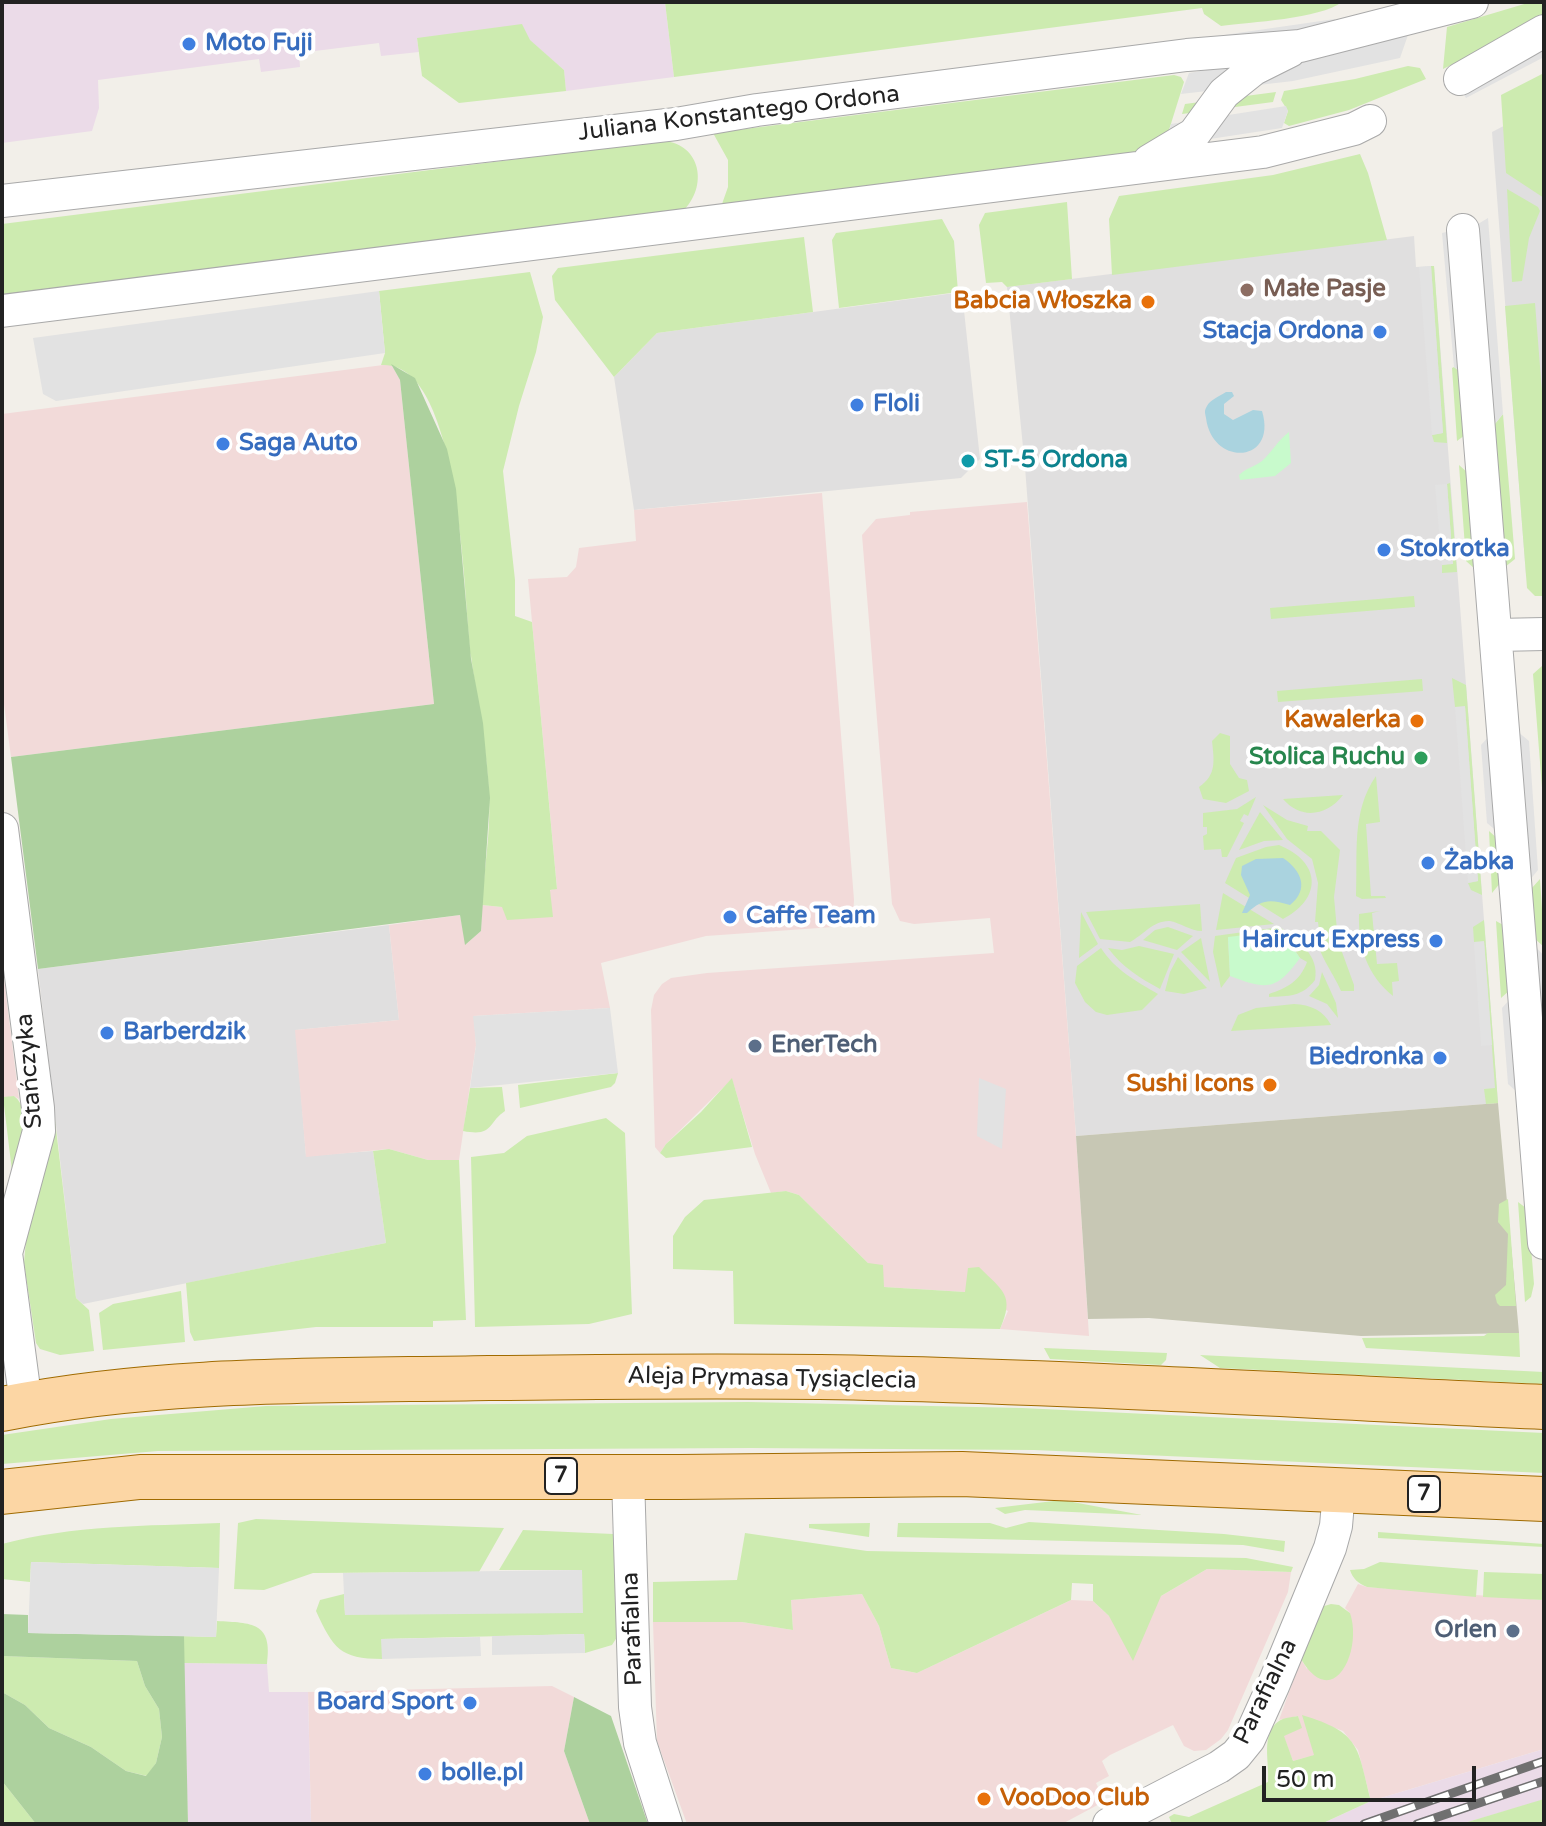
<!DOCTYPE html>
<html>
<head>
<meta charset="utf-8">
<style>
  body { margin:0 }
  #map { position:relative; width:1546px; height:1826px; overflow:hidden; background:#f2efe9; font-family:"Varela Round",sans-serif }
  canvas { display:block }
  .frame { position:absolute; inset:0; border:4px solid #222; pointer-events:none }
  .scale { position:absolute; left:1262px; top:1766px; width:214px; height:36px; box-sizing:border-box; border:4px solid #222; border-top:0; padding-left:10px; font-size:24px; line-height:28px; white-space:nowrap; color:#222; -webkit-text-stroke:6px #fff; paint-order:stroke }
</style>
</head>
<body>
<div id="map">
<canvas width="1546" height="1826"></canvas>
<div class="frame"></div>
<div class="scale">50 m</div>
</div>
<script>
const g = document.querySelector('canvas').getContext('2d');
g.lineJoin = 'round';
function fillPath(path, color) {
  g.fillStyle = color;
  g.fill(path, 'evenodd');
}
function trace(path, color, width, dash) {
  g.strokeStyle = color;
  g.lineWidth = width;
  g.lineCap = dash ? 'butt' : 'round';
  g.setLineDash(dash || []);
  g.stroke(path);
}
function drawText(font, color, halo, rows, align = 'center') {
  g.font = font + ' "Varela Round",sans-serif';
  g.lineWidth = 8;
  g.setLineDash([]);
  g.textBaseline = 'middle';
  g.strokeStyle = halo;
  g.fillStyle = color;
  for (const [text, x, y, turn = 0] of rows) {
    g.save();
    g.translate(x, y);
    g.rotate((+turn || 0) * Math.PI / 180);
    g.textAlign = isNaN(turn) ? turn : align;
    if (halo) g.strokeText(text, 0, 0);
    g.fillText(text, 0, 0);
    g.restore();
  }
}
const residential = new Path2D(`
  M1544,105V594L1526,576L1492,132Z
  M1414,236L1416,267L1434,266L1498,1103L1076,1136L1025,467L1007,287Z
  M962,292L980,459L961,478L634,510L614,377L657,333Z
  M389,925L399,1020L296,1030L306,1156L373,1151L386,1243L83,1304L76,1298L38,969Z`);
const commercial = new Path2D(`
  M391,364L400,380L434,704L11,757L2,689V414Z
  M822,493L854,900L853,916L847,926L706,936L601,963L610,1008L474,1016L476,1045L459,1160H428L389,1149L306,1157L295,1030L399,1020L389,925L460,915L466,944L481,931L482,905L502,907L557,888L528,579L567,577L576,567L579,548L636,541L634,510Z
  M1027,502L1076,1136L1089,1336L1000,1329L1008,1311L965,1292L884,1287L868,1263L799,1195L786,1191L771,1193L755,1154L732,1079L666,1144L660,1153L655,1147L651,1010L654,995L662,984L671,978L707,973L994,953L990,918L914,924L900,921L892,904L862,535L876,519L910,515V512Z
  M2,963L19,1099L14,1096L3,1098L2,1102Z
  M1207,1569L1291,1572L1288,1592L1228,1730L1221,1739L1206,1750L1194,1751L1184,1746L1173,1725L1110,1755L1102,1761L1109,1776L1096,1783L1105,1801L1062,1824H687L657,1741L653,1622H742L793,1630L791,1600L862,1594L879,1626L891,1668L917,1673L1071,1600L1093,1601L1109,1616L1161,1596Z
  M1358,1584L1367,1587L1544,1600V1749L1371,1801L1358,1750L1343,1731L1303,1716L1315,1755L1293,1761L1283,1735L1301,1728L1298,1716L1279,1720L1301,1659L1307,1669L1350,1613L1345,1608Z
  M552,1686L574,1697L564,1751L590,1824H311L308,1692Z`);
const industrial = new Path2D(`
  M2,2H665L674,77L566,91L564,70L529,40L522,25L417,39L419,52L381,56L379,43L299,53L300,67L261,72L259,59L98,80L99,108L92,131L2,143Z
  M183,1663L267,1664L269,1692H308L311,1824H188Z
  M1544,1749V1799L1533,1803L1461,1824H1321L1371,1801Z`);
const construction = new Path2D(`
  M1498,1103L1519,1333L1361,1336L1149,1318L1088,1319L1076,1136Z`);
const grass = new Path2D(`
  M665,2H1342C1320,19 1250,22 1221,26L1204,14L1202,8L674,77Z
  M1531,2H1544V19L1443,69L1447,27Z
  M522,24L530,40L564,70L566,91L459,103L422,76L417,38Z
  M1408,66L1420,68L1426,79L1349,110L1289,126L1284,123L1288,111L1281,100L1284,91L1355,79Z
  M1544,73V198L1506,173L1501,95Z
  M1174,75L1181,77L1184,82L1164,146L1115,159L722,204L728,187V160L713,133Z
  M1276,92L1273,102L1182,114L1185,104Z
  M660,141C699,141 709,183 685,209L2,300V224Z
  M1360,154L1368,173L1387,240L1112,275L1109,219L1119,196L1273,175Z
  M1507,189L1538,207L1540,211L1529,238L1522,281L1512,282Z
  M1067,202L1072,279L1007,287L1002,282L986,283L979,225L985,213Z
  M942,219L954,241L958,292L839,308L832,240L836,233Z
  M804,237L813,312L657,333L614,377L555,300L552,276L558,268Z
  M1431,266H1434L1447,443L1434,442L1432,435L1443,433Z
  M530,272L543,317L536,352L519,406L503,471L515,580V616L532,622L557,889L550,890L553,917L507,920L502,907L482,905C484,869 491,831 489,795C487,748 477,703 471,656C464,601 462,359 381,365L385,353L379,291Z
  M1535,303L1544,417V596H1535L1527,588L1505,306Z
  M1454,367L1463,374L1465,435L1457,441L1452,368Z
  M1503,414L1515,559L1505,567L1494,425Z
  M1459,465L1468,473L1475,569L1466,561Z
  M1450,483L1457,572L1442,573V565L1453,563L1447,484Z
  M1414,596L1415,607L1271,619L1270,608Z
  M1542,666H1544V813L1533,674Z
  M1452,678L1466,685L1482,895L1471,890L1468,883L1478,881L1465,707H1455Z
  M1422,679L1423,691L1278,702L1277,691Z
  M1220,733L1230,736V764L1239,778L1247,780L1249,791L1226,803L1203,799L1199,787C1217,775 1214,760 1212,741Z
  M1376,776L1380,822L1366,824L1371,896H1385L1386,898L1362,899L1356,896C1358,854 1351,812 1376,776Z
  M1343,795C1327,816 1301,820 1283,799Z
  M1256,797L1248,816L1244,814L1240,821L1244,823L1227,857H1222L1221,849L1204,850L1203,836L1207,834V827H1203V813L1237,809Z
  M1263,805L1287,820L1308,826L1307,831H1321L1340,850L1334,897L1338,941L1354,985V991H1341C1332,970 1317,954 1315,930H1319L1318,922H1315L1318,883L1312,859L1287,839Z
  M1260,812L1283,840L1264,841L1239,850Z
  M1489,831L1499,840L1501,882L1492,893Z
  M1279,845C1321,862 1323,898 1283,919L1225,883L1236,858L1266,847Z
  M1540,879L1544,940V947L1534,938L1531,889Z
  M1223,893L1274,924L1216,930Z
  M1200,904L1202,931C1190,931 1181,923 1170,921C1154,920 1143,935 1130,942L1100,939L1086,912Z
  M1380,911L1372,913L1377,964L1397,963L1399,981L1392,982L1393,996C1367,975 1358,947 1359,914Z
  M1081,912L1098,944L1079,958Z
  M1484,920L1498,1103L1486,1104L1484,1089L1495,1088L1484,942H1474L1473,927Z
  M1496,921L1505,926L1510,990L1501,998Z
  M1168,927L1193,936L1177,950L1143,940L1155,930Z
  M1280,927C1298,941 1320,955 1315,980C1302,997 1289,996 1269,997V994C1287,988 1300,981 1307,962L1300,958L1292,946L1259,934V937H1228L1230,976L1221,988L1213,952L1215,936Z
  M1201,938L1210,982L1181,952Z
  M1139,946L1174,954L1160,989C1140,978 1122,967 1108,948L1122,950Z
  M1101,948C1115,970 1136,981 1158,994L1142,1010L1107,1015L1096,1012L1085,1002L1075,983L1077,966Z
  M1178,957L1207,988L1184,994L1165,991L1170,972Z
  M1322,972L1336,1003L1338,1018L1327,1004L1309,996L1319,985Z
  M1294,1004C1311,1005 1323,1010 1331,1025L1231,1031L1238,1015L1256,1008Z
  M618,1073L615,1083L611,1087L520,1108L518,1085Z
  M732,1078L752,1147L666,1158L660,1153L666,1144L701,1112Z
  M502,1087L505,1111C487,1123 494,1137 463,1131L470,1088Z
  M52,1095L76,1298L89,1310L94,1351L60,1355L40,1349L36,1343L24,1263L26,1240Z
  M14,1096C34,1111 18,1152 12,1171L3,1097Z
  M606,1118L625,1133L632,1314L589,1324L475,1327L471,1157L504,1153L527,1136Z
  M389,1149L428,1160H459L466,1320L433,1321V1327H316L194,1341L190,1332L186,1283L386,1243L373,1151Z
  M786,1191L799,1195L868,1263L883,1265L884,1287L965,1292L968,1268L979,1267C1003,1291 1015,1295 1000,1329L734,1324L733,1271L673,1269V1236L685,1217L704,1200Z
  M1508,1199L1516,1306H1500L1497,1303L1495,1295L1506,1285L1508,1234L1498,1222L1499,1204Z
  M1518,1202L1526,1208L1529,1222L1534,1284L1531,1297L1525,1302Z
  M181,1291L185,1342L103,1350L99,1313L113,1304Z
  M1488,1333H1519L1520,1357L1366,1348L1362,1338L1484,1336Z
  M1044,1348L1167,1353L1166,1360L1161,1365L1050,1359Z
  M1200,1355L1544,1372V1384L1220,1368Z
  M748,1402L1022,1408L1544,1433V1473L1034,1450L751,1448L158,1451L2,1464V1435L111,1419L266,1406Z
  M1062,1500L1142,1515L1025,1510L1005,1514L995,1508Z
  M256,1519L504,1528L479,1572L313,1573L264,1590L234,1589L238,1523Z
  M1029,1522L1224,1534L1285,1541L1284,1552L1243,1545L897,1537L898,1523H990L1006,1528Z
  M220,1523L219,1568L31,1562L30,1582L2,1579V1544C73,1525 147,1526 220,1523Z
  M870,1523L869,1537L809,1528V1524Z
  M523,1530L613,1534L621,1631L612,1645L585,1653L584,1634L382,1639V1659C340,1659 333,1648 316,1611L320,1600L344,1594L345,1615L582,1570H499Z
  M1378,1532L1544,1544V1547L1378,1538Z
  M745,1533L867,1551L1246,1558L1293,1567L1291,1572L1207,1569L1161,1596L1133,1661L1109,1616L1093,1601V1584L1072,1583L1071,1600L917,1673L891,1668L879,1626L862,1594L791,1600L793,1630L742,1622H653V1582L737,1580Z
  M1380,1562L1478,1570L1476,1597L1367,1587C1358,1583 1353,1579 1350,1570L1364,1569Z
  M1484,1572L1544,1574V1600L1483,1597Z
  M1331,1604L1339,1605L1350,1613C1363,1651 1333,1713 1301,1659L1321,1607Z
  M217,1621C252,1623 273,1622 267,1664L183,1663L184,1636L216,1637Z
  M2,1656L137,1661L145,1686L159,1709L162,1737L156,1763L147,1776L126,1771L91,1747L49,1728L25,1705L2,1692Z
  M1302,1715C1361,1733 1357,1746 1371,1801L1321,1824H1172L1169,1817L1174,1814L1189,1817L1268,1782C1270,1763 1260,1734 1279,1721C1283,1718 1292,1717 1298,1716L1302,1728L1284,1736L1293,1761L1314,1755Z
  M2,1781L36,1824H2Z
  M1544,1799V1824H1461Z`);
const forest = new Path2D(`
  M391,364L415,378L447,449L456,489L471,659L483,723L490,798L481,931L465,945L460,915L38,969L11,757L434,704L400,380Z
  M2,1614L28,1615V1633L184,1636L188,1824H36L2,1781V1692L25,1705L49,1728L91,1747L126,1771L146,1776L156,1763L162,1737L159,1709L145,1686L137,1661L2,1656Z
  M574,1697L611,1716L648,1824H590L564,1751Z`);
const park = new Path2D(`
  M1289,432L1291,463L1275,476L1240,480L1239,475C1246,468 1254,467 1262,461C1272,452 1278,440 1289,432Z
  M1259,933C1277,935 1290,942 1300,958C1276,991 1267,990 1230,976L1228,937L1245,935L1247,938L1259,937Z`);
const parking = new Path2D(`
  M1335,19L1337,29L1225,45L1224,35Z
  M1408,35L1400,58L1293,81L1181,94L1189,73Z
  M1544,46V57L1466,98L1461,90Z
  M1286,106L1288,111L1282,128L1164,146L1171,124Z
  M1488,218L1503,414L1494,425L1478,224Z
  M1451,231L1463,374L1454,367L1442,233Z
  M1431,266L1443,433L1432,435L1419,267Z
  M379,291L385,353L56,401L43,394L33,338Z
  M1447,484L1453,564L1442,565L1435,485Z
  M1465,706L1478,881L1468,883L1455,707Z
  M1517,731L1529,741L1538,870L1529,881Z
  M1491,734L1499,833L1487,823L1481,745Z
  M1484,941L1492,1045L1481,1046L1474,942Z
  M1535,946L1544,956V1078Z
  M1511,998L1518,1093L1508,1084L1502,1008Z
  M610,1008L618,1073L470,1088L476,1045L473,1016Z
  M979,1078L1006,1089L1002,1149L977,1136Z
  M31,1562L219,1568L216,1637L28,1633Z
  M582,1570L583,1613L345,1615L343,1573Z
  M584,1634L585,1653L492,1655V1636Z
  M480,1637L481,1656L382,1659L381,1639Z`);
const water = new Path2D(`
  M1226,392H1232L1234,396L1224,404V414L1233,420L1253,410L1262,411C1278,464 1212,467 1206,418C1205,412 1204,411 1207,406C1210,400 1220,396 1226,392Z
  M1283,858C1301,870 1310,889 1290,905C1270,899 1262,899 1247,913H1242L1250,895L1241,875L1242,866L1256,859Z`);
const street = new Path2D(`
  M1460,79L1544,31
  M1149,161L1194,134L1224,93L1254,69L1290,51
  M2,201L676,124L757,110L1187,55L1300,46L1472,2
  M1463,230L1544,1243
  M2,311L1263,152L1354,129L1370,121
  M1497,635L1544,634
  M2,829L38,1108L39,1131L6,1253L26,1404
  M628,1477L635,1707L640,1743L666,1824
  M1109,1824L1219,1767L1236,1755L1249,1739L1273,1686L1330,1548L1336,1526L1339,1491`);
const primary = new Path2D(`
  M2,1409C161,1377 327,1381 489,1378C616,1377 743,1375 869,1378C1094,1383 1319,1397 1544,1407
  M2,1492L140,1477H679L962,1474L1544,1499`);
const rail = new Path2D(`
  M1364,1824L1544,1761
  M1417,1824L1544,1781`);
const markers = [
  [189,44,8,"#3f7fe0"],
  [1247,290,8,"#8d6e63"],
  [1148,302,8,"#e8710a"],
  [1380,332,8,"#3f7fe0"],
  [857,405,8,"#3f7fe0"],
  [223,444,8,"#3f7fe0"],
  [968,461,8,"#0f9aa8"],
  [1384,550,8,"#3f7fe0"],
  [1417,721,8,"#e8710a"],
  [1421,758,8,"#2e9e5b"],
  [1428,863,8,"#3f7fe0"],
  [730,917,8,"#3f7fe0"],
  [1436,941,8,"#3f7fe0"],
  [107,1033,8,"#3f7fe0"],
  [755,1046,8,"#5c6f8a"],
  [1440,1058,8,"#3f7fe0"],
  [1270,1085,8,"#e8710a"],
  [1513,1631,8,"#5c6f8a"],
  [470,1703,8,"#3f7fe0"],
  [425,1774,8,"#3f7fe0"],
  [984,1799,8,"#e8710a"]
];
const shields = [
  [561,1476,32],
  [1424,1494,32]
];
const shieldNames = [
  ["7",561,1476],
  ["7",1424,1494]
];
const shopNames = [
  ["Moto Fuji",205,44],
  ["Stacja Ordona",1364,332,"right"],
  ["Floli",873,405],
  ["Saga Auto",239,444],
  ["Stokrotka",1400,550],
  ["Żabka",1444,863],
  ["Caffe Team",746,917],
  ["Haircut Express",1420,941,"right"],
  ["Barberdzik",123,1033],
  ["Biedronka",1424,1058,"right"],
  ["Board Sport",454,1703,"right"],
  ["bolle.pl",441,1774]
];
const streetNames = [
  ["Juliana Konstantego Ordona",739,114,-7],
  ["Stańczyka",30,1071,-95],
  ["Aleja Prymasa Tysiąclecia",772,1379,1],
  ["Parafialna",633,1629,-92],
  ["Parafialna",1266,1692,-64]
];
const educationNames = [
  ["Małe Pasje",1263,290]
];
const foodNames = [
  ["Babcia Włoszka",1132,302],
  ["Kawalerka",1401,721],
  ["Sushi Icons",1254,1085],
  ["VooDoo Club",1000,1799,"left"]
];
const cultureNames = [
  ["ST-5 Ordona",984,461]
];
const leisureNames = [
  ["Stolica Ruchu",1405,758]
];
const serviceNames = [
  ["EnerTech",771,1046],
  ["Orlen",1497,1631,"right"]
];
fillPath(residential, '#e0dfdf');
fillPath(commercial, '#f2dad9');
fillPath(industrial, '#ebdbe8');
fillPath(construction, '#c7c7b4');
fillPath(grass, '#cdebb0');
fillPath(forest, '#add19e');
fillPath(park, '#c8facc');
fillPath(parking, '#e2e2e2');
fillPath(water, '#aad3df');
trace(street, '#a9a9a9', 34);
trace(primary, '#a06b00', 46);
trace(street, '#fff', 32);
trace(primary, '#fcd6a4', 44);
trace(rail, '#707070', 9);
trace(rail, '#fff', 6, [18]);
for (const [x, y, r, color] of markers) {
  const dot = new Path2D();
  dot.arc(x, y, r, 0, 2 * Math.PI);
  g.fillStyle = color;
  g.fill(dot);
  trace(dot, '#fff', 3);
}
for (const [x, y, w] of shields) {
  const box = new Path2D();
  box.roundRect(x - w / 2, y - 18, w, 36, 6);
  g.fillStyle = '#fff';
  g.fill(box);
  trace(box, '#222', 2);
}
drawText('bold 22px', '#222', null, shieldNames);
drawText('bold 24px', '#366cbe', '#fff', shopNames, 'left');
drawText('24px', '#222', '#fff', streetNames);
drawText('bold 24px', '#785e54', '#fff', educationNames, 'left');
drawText('bold 24px', '#c56008', '#fff', foodNames, 'right');
drawText('bold 24px', '#0d838f', '#fff', cultureNames, 'left');
drawText('bold 24px', '#27864d', '#fff', leisureNames, 'right');
drawText('bold 24px', '#4e5e75', '#fff', serviceNames, 'left');
</script>
</body>
</html>
